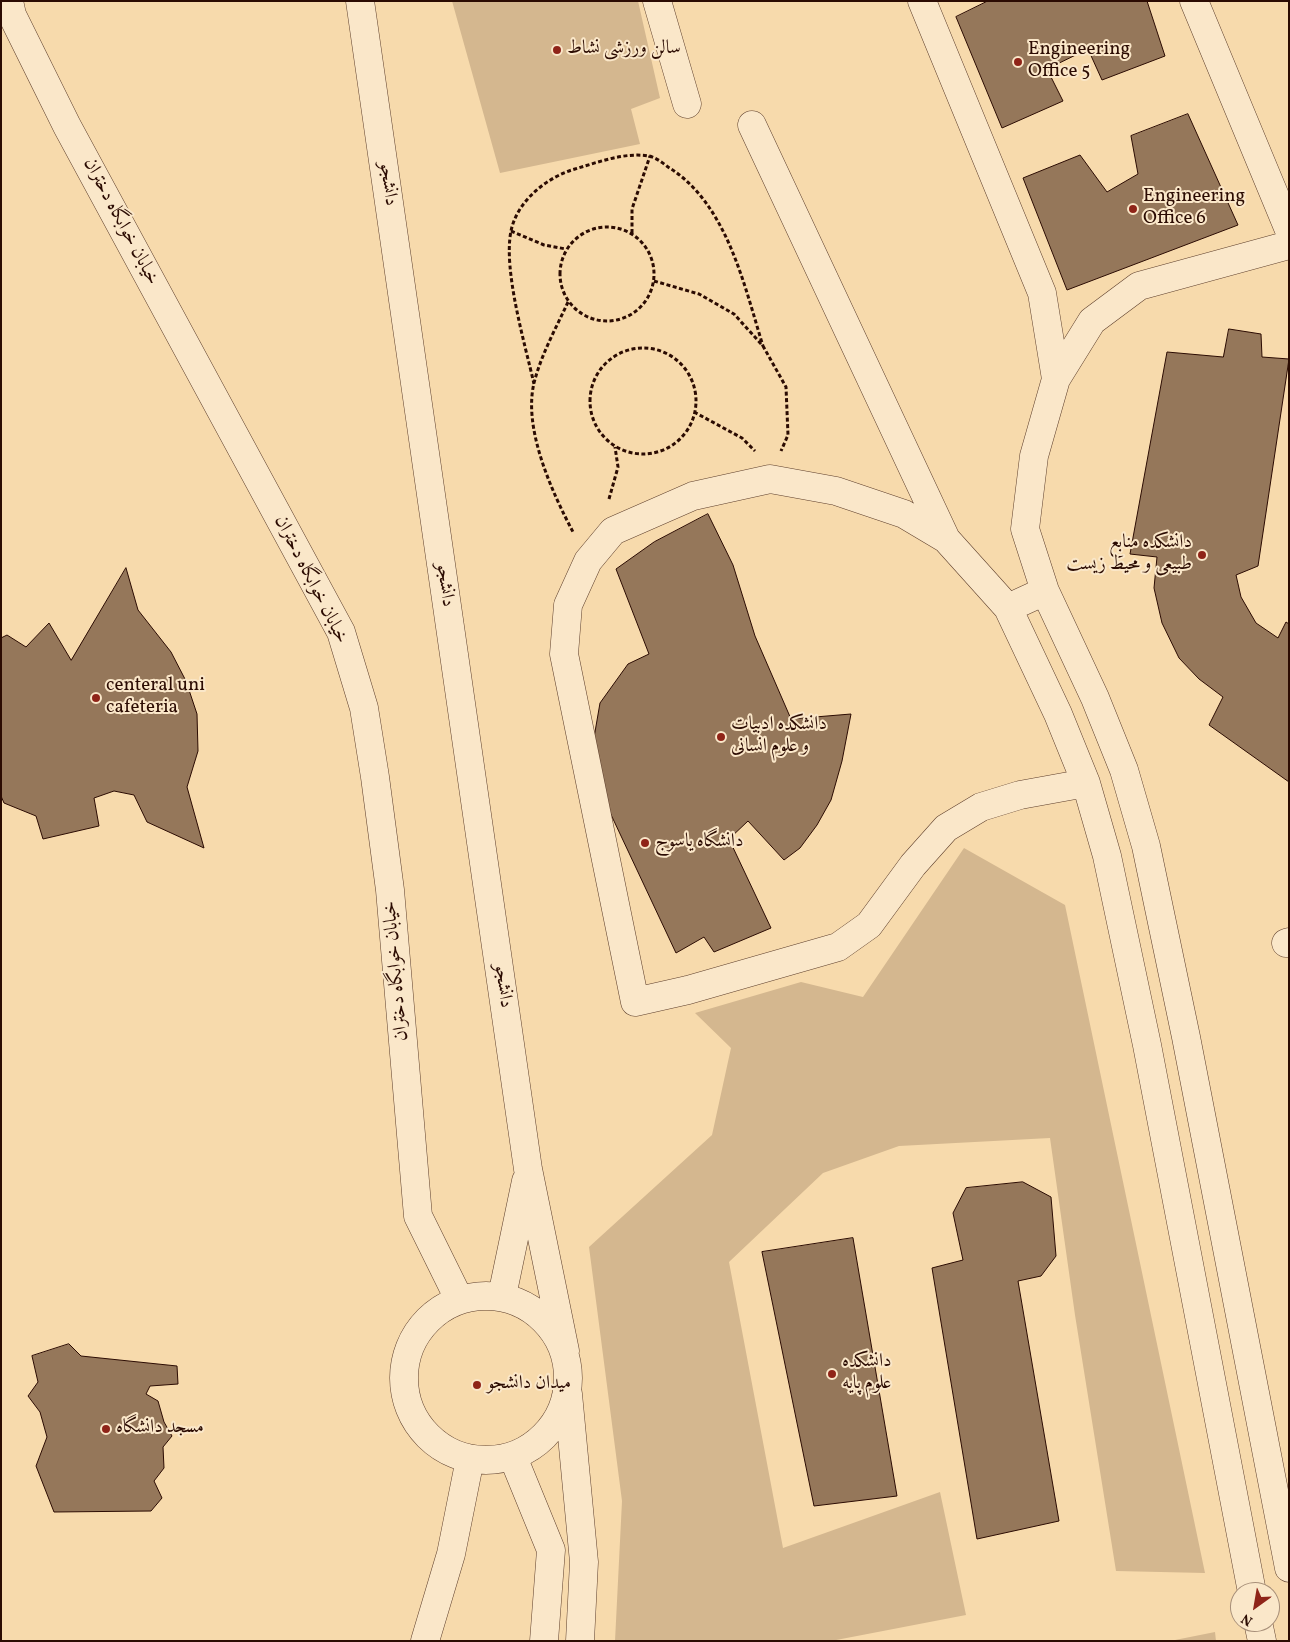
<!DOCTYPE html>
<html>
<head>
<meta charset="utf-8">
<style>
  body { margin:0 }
  #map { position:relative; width:1290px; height:1642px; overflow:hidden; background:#f7daac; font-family:Vollkorn,serif }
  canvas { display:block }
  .frame { position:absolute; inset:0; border:2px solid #2b0b02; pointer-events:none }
  .north { position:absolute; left:1230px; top:1582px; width:50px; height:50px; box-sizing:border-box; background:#fae7c9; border:1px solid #a78f79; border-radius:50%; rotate:212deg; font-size:14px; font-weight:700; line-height:20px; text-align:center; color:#2b0b02 }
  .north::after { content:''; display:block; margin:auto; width:18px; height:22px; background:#8f2418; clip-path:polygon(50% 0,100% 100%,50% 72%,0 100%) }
</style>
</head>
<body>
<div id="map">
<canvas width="1290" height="1642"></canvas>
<div class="frame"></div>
<div class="north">N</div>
</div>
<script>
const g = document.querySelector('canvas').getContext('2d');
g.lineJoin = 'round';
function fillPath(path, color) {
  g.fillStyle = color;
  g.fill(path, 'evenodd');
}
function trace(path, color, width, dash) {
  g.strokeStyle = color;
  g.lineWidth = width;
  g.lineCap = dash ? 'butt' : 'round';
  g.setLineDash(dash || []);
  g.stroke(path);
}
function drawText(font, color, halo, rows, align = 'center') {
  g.font = font + ' Vollkorn,Amiri,serif';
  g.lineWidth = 4;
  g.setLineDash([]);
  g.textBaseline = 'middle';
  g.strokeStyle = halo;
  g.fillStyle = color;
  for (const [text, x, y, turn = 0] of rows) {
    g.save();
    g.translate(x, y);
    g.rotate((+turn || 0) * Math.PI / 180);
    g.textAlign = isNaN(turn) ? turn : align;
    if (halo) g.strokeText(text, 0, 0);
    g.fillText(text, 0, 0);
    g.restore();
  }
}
const green = new Path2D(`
  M452,1H638L660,98L631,109L640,144L500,173Z
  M964,848L1065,905L1205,1573L1116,1571L1075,1315L1050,1138L899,1146L823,1173L729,1262L783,1548L940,1492L966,1615L831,1641H615L622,1501L589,1247L712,1135L731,1048L695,1013L801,982L863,997Z
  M1215,1632L1216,1641H1170Z`);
const building = new Path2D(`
  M988,1H1147L1165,56L1102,80L1088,49L1047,69L1063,101L1002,128L956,17Z
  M1188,114L1238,225L1067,290L1023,178L1080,155L1107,192L1138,174L1131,136Z
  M1229,329L1261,334L1262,357L1289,359L1258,566L1236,575L1241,597L1256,623L1278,638L1286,622L1289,624V782L1209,725L1223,697L1199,679L1179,658L1162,623L1154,588L1157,557L1130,554L1167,352L1223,357Z
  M708,514L733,565L755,636L791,719L851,714L842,761L831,800L817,825L800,848L784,860L748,821L729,839L771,928L714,952L704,937L676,953L606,804L591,755L600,703L628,664L649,654L616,569L654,542Z
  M126,568L138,610L171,652L186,681L197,714L198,751L187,787L204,848L147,822L134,795L114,791L94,798L99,826L43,839L36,816L4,803L1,796V638L7,635L26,647L49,623L71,660Z
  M1023,1182L1051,1197L1056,1256L1041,1276L1018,1281L1059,1521L977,1539L932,1268L963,1260L953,1213L966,1188Z
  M853,1238L897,1496L814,1506L762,1252Z
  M69,1344L81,1356L177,1366L178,1384L150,1386L146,1394L158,1401L164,1422L172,1436L163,1447L164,1468L154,1481L162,1498L151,1511L54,1512L36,1466L47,1437L40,1412L28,1396L38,1382L32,1356Z`);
const path = new Path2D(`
  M560 274a47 47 0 1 1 94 0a47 47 0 1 1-94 0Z
  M511,231L544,245L566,249
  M632,233V209L650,156
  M654,281L699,294L734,314L763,346L786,387L788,435L781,451
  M568,302C556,328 541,355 534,383C523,429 552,492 573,532
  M590 401a53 53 0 1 1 106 0a53 53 0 1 1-106 0Z
  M534,384C525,344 503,270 511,231C517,201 547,177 575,169C599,162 624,152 649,156C655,157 663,163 668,167C727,203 744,285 763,346
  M694,412L742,438L755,451
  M609,499L618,467L615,447`);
const minor = new Path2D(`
  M9,1L12,15L67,126L341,632L364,708L375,777L390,890L418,1216L459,1299
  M360,1L528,1169L565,1351
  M657,1L687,104
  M922,1L1042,293L1056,379
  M1194,1L1289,230
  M752,125L946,539
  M1045,591L1025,529L1034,456L1056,379L1092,321L1139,286L1289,245
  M1008,608L1045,591L1095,698L1124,770L1146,846L1186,1037L1289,1568
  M1086,783L1020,795L981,807L946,828L913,865L869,925L838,947L688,990L635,1002L564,654L568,605L588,561L613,531L693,496L770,479L836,491L904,514L946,539L1008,608L1058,714L1086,783L1107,856L1147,1045L1252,1592
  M1286,943L1289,942
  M502,1296L526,1181
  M404 1378a82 82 0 1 1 164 0a82 82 0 1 1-164 0Z
  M568,1394L584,1562L580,1641
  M513,1457L551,1550L544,1641
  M1258,1622L1262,1641
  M425,1641L451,1554L470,1459`);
const markers = [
  [557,50,5,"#8f2418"],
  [1018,62,5,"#8f2418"],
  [1133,209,5,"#8f2418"],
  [1202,555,5,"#8f2418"],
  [96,698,5,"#8f2418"],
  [721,737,5,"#8f2418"],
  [645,843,5,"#8f2418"],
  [832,1374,5,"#8f2418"],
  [477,1385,5,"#8f2418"],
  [106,1429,5,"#8f2418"]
];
const poiNames = [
  ["سالن ورزشی نشاط",567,50],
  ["Engineering",1028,51],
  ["Office 5",1028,73],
  ["Engineering",1143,198],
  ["Office 6",1143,220],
  ["دانشکده منابع",1192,544,"right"],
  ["طبیعی و محیط زیست",1192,566,"right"],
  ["centeral uni",106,687],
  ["cafeteria",106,709],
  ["دانشکده ادبیات",731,726],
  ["و علوم انسانی",731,748],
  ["دانشگاه یاسوج",655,843],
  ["دانشکده",842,1363],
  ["علوم پایه",842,1385],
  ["میدان دانشجو",487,1385],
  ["مسجد دانشگاه",116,1429]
];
const streetNames = [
  ["دانشجو",387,184,82],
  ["خیابان خوابگاه دختران",120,222,62],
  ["خیابان خوابگاه دختران",310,580,63],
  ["دانشجو",444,585,82],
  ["خیابان خوابگاه دختران",397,971,-95],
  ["دانشجو",502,986,82]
];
fillPath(green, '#d4b78f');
fillPath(building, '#95775a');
trace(building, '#2b0b02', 1);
trace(minor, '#5e3f2c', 29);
trace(path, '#2b0b02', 3, [4, 2.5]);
trace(minor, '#fae7c9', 28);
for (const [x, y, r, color] of markers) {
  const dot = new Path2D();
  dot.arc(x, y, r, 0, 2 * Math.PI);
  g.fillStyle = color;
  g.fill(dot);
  trace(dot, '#fae7c9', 2);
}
drawText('19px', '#2b0b02', '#fae7c9', poiNames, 'left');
drawText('19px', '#2b0b02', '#fae7c9', streetNames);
</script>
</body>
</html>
